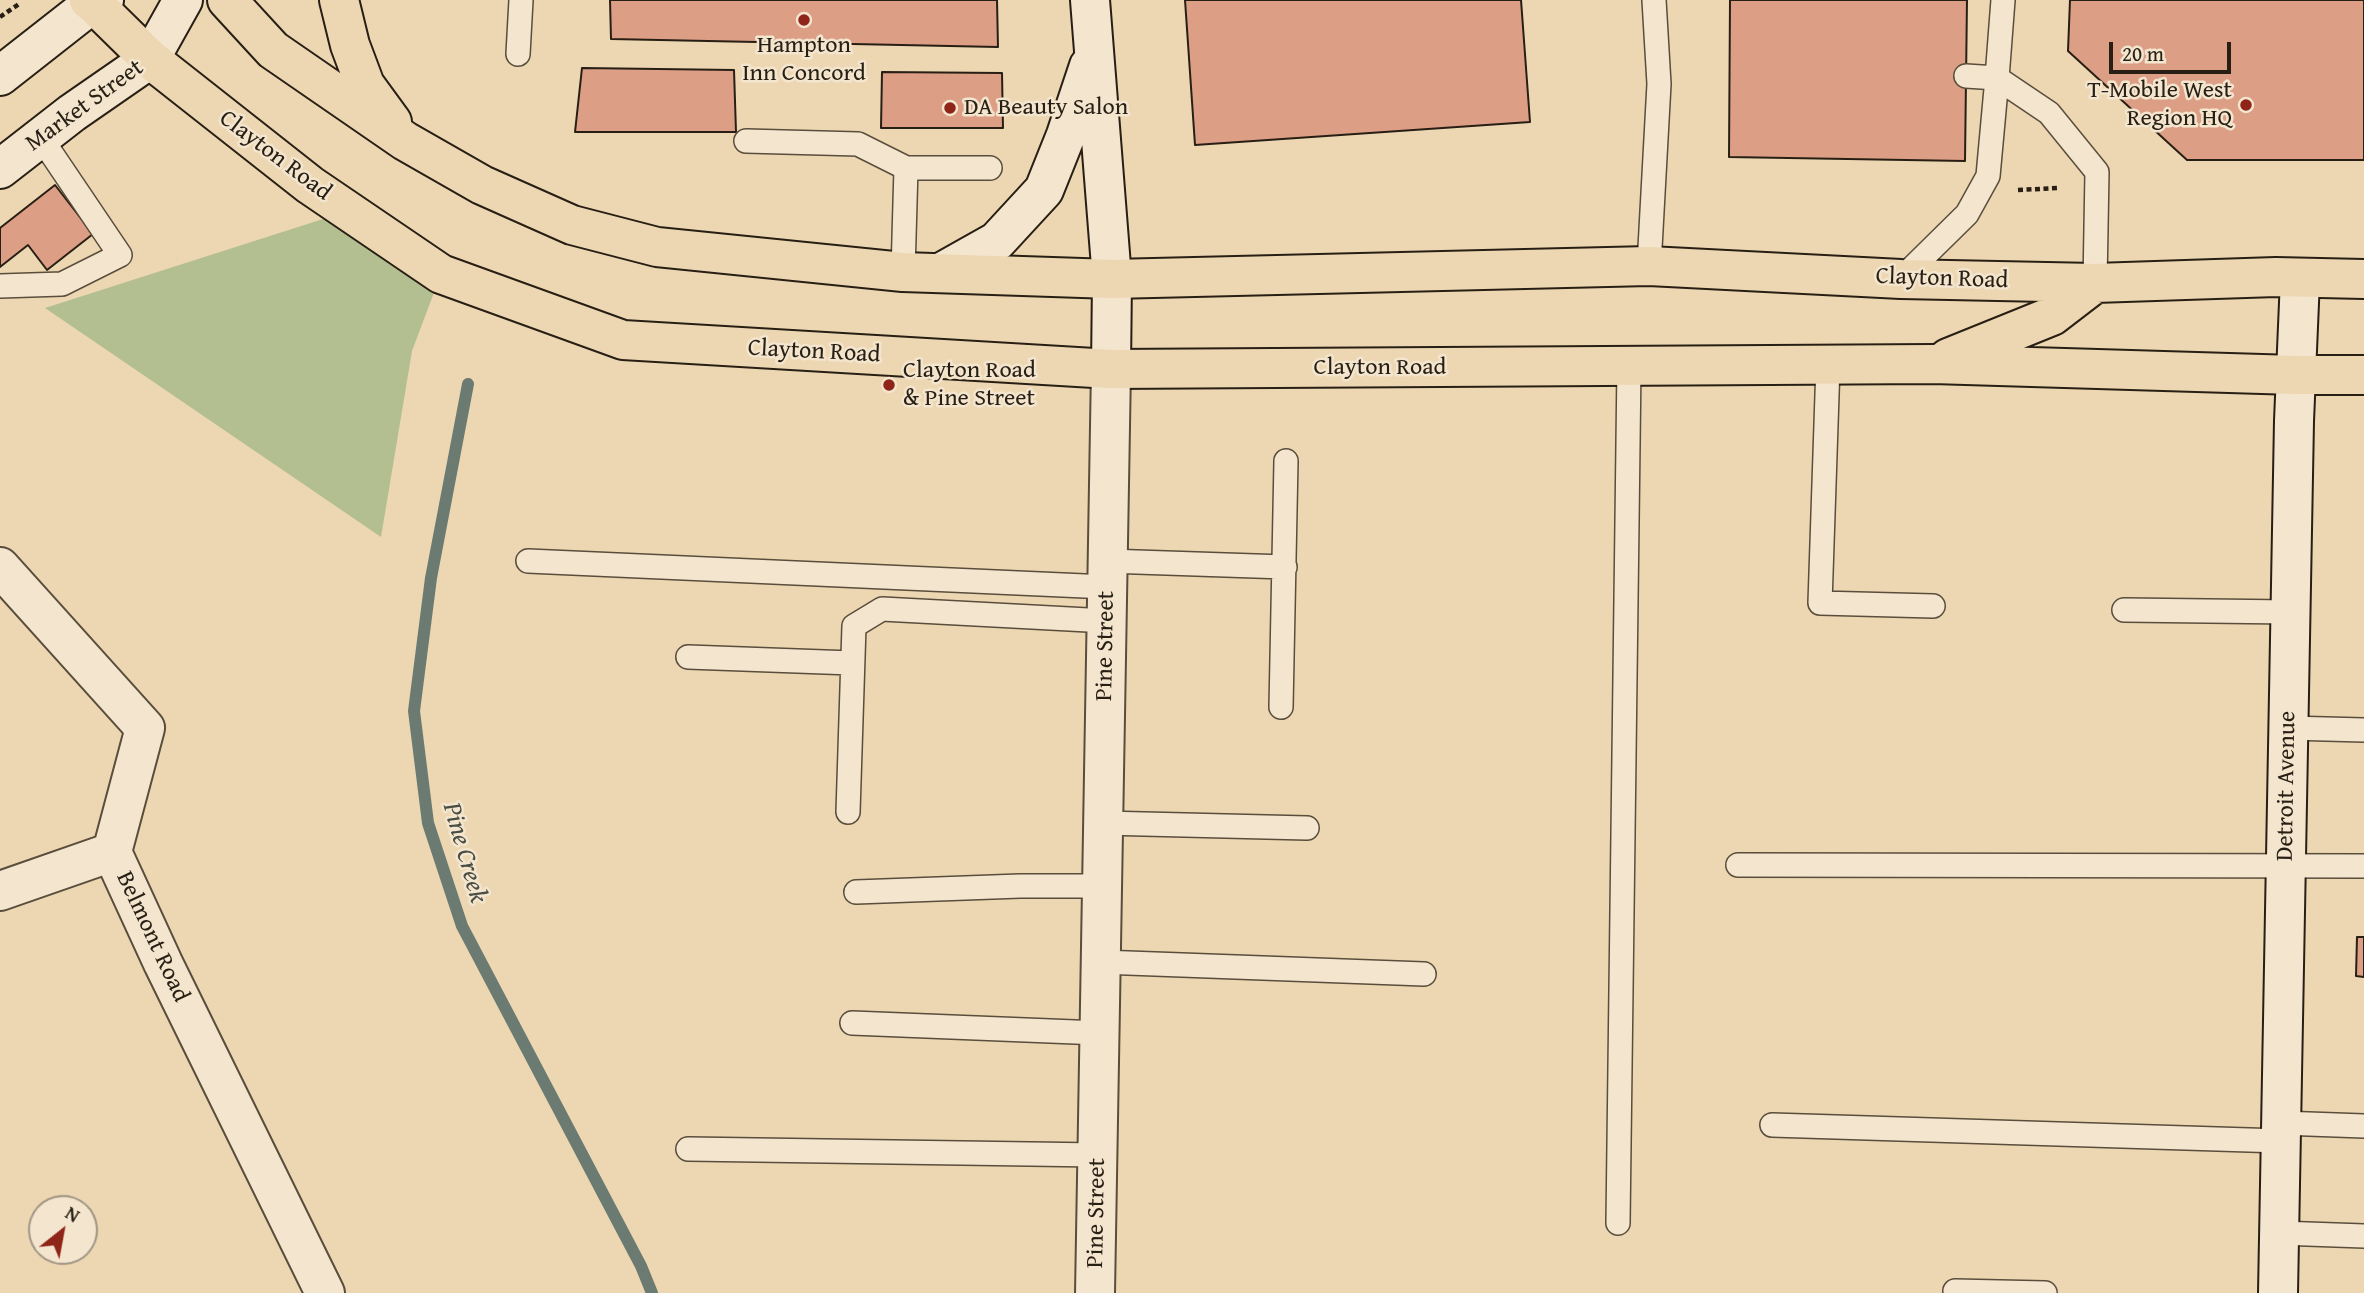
<!DOCTYPE html>
<html>
<head>
<meta charset="utf-8">
<style>
  body { margin:0 }
  #map { position:relative; width:2364px; height:1293px; overflow:hidden; background:#edd7b3; font-family:"Gentium Book Plus",serif }
  canvas { display:block }
  .north { position:absolute; left:28px; top:1195px; width:70px; height:70px; box-sizing:border-box; background:#f3e5ce; border:2px solid #a29684; border-radius:50%; rotate:31deg; font-size:19px; font-weight:700; line-height:28px; text-align:center; color:#281f14 }
  .north::after { content:''; display:block; margin:auto; width:24px; height:32px; background:#8f2418; clip-path:polygon(50% 0,100% 100%,50% 72%,0 100%) }
  .scale { position:absolute; left:2109px; top:42px; width:122px; height:32px; box-sizing:border-box; border:4px solid #281f14; border-top:0; padding-left:9px; font-size:21px; line-height:24px; white-space:nowrap; color:#281f14; -webkit-text-stroke:5px #f3e5ce; paint-order:stroke }
</style>
</head>
<body>
<div id="map">
<canvas width="2364" height="1293"></canvas>
<div class="north">N</div>
<div class="scale">20 m</div>
</div>
<script>
const g = document.querySelector('canvas').getContext('2d');
g.lineJoin = 'round';
function fillPath(path, color) {
  g.fillStyle = color;
  g.fill(path, 'evenodd');
}
function trace(path, color, width, dash) {
  g.strokeStyle = color;
  g.lineWidth = width;
  g.lineCap = dash ? 'butt' : 'round';
  g.setLineDash(dash || []);
  g.stroke(path);
}
function drawText(font, color, halo, rows, align = 'center') {
  g.font = font + ' "Gentium Book Plus",serif';
  g.lineWidth = 5;
  g.setLineDash([]);
  g.textBaseline = 'middle';
  g.strokeStyle = halo;
  g.fillStyle = color;
  for (const [text, x, y, turn = 0] of rows) {
    g.save();
    g.translate(x, y);
    g.rotate((+turn || 0) * Math.PI / 180);
    g.textAlign = isNaN(turn) ? turn : align;
    if (halo) g.strokeText(text, 0, 0);
    g.fillText(text, 0, 0);
    g.restore();
  }
}
const green = new Path2D(`
  M348,211L441,274L412,351L381,537L45,308Z`);
const stream = new Path2D(`
  M468,384L431,578L414,711L428,823L462,926L641,1266L652,1293`);
const building = new Path2D(`
  M610,0H997L998,47L611,39Z
  M1185,0H1521L1530,122L1195,145Z
  M1730,0H1967L1965,161L1729,157Z
  M2070,0H2364V160H2187L2068,51Z
  M582,68L734,70L736,132H575Z
  M882,72L1002,73L1003,128H881Z
  M55,185L93,234L47,270L28,245L0,267V228Z
  M2357,937H2364V977L2356,976Z`);
const path = new Path2D(`
  M0,17L19,4
  M2018,190L2058,188`);
const lane = new Path2D(`
  M518,54L521,0
  M1966,76L1997,78L2003,0
  M746,141L858,144L906,168H990
  M1649,266L1659,84L1654,0
  M903,272L906,168
  M1901,279L1967,214L1988,176L1997,78L2049,113L2097,172L2095,283
  M0,286L62,284L120,255L41,138
  M1828,365L1820,603L1933,606
  M528,561L1107,587
  M1107,561L1285,567
  M2124,610L2291,612
  M688,657L852,663
  M1281,707L1286,461
  M2288,728L2364,730
  M848,812L854,626L882,609L1107,621
  M1103,823L1307,828
  M1738,865L2364,866
  M856,892L1020,886H1103
  M1101,962L1424,974
  M852,1023L1100,1033
  M2281,1123L2364,1126
  M1772,1125L2281,1141
  M688,1149L1098,1155
  M1618,1223L1629,366
  M2279,1233L2364,1236
  M1955,1291L2045,1293`);
const street = new Path2D(`
  M0,567L145,728L112,852L163,963L325,1293
  M0,891L112,852
  M1095,1293L1111,369`);
const secondary = new Path2D(`
  M1090,0L1112,279L1111,369
  M0,76L93,3L104,0
  M0,169L72,113L150,59L183,0
  M940,273L997,241L1044,190L1066,135L1089,66
  M2278,1293L2294,421L2300,279`);
const primary = new Path2D(`
  M227,0L273,50L405,141L482,185L572,225L657,247L903,272L1112,279L1649,266L1901,279L2095,283L2276,277L2364,279
  M339,0L350,45L365,85L392,122
  M93,3L150,59L310,185L441,274L623,340L1111,369L1933,364L2295,375H2364
  M1948,358L2052,316L2095,283`);
const highway = new Path2D(`
  M89,0L93,3`);
const markers = [
  [804,20,7,"#8f2418"],
  [2246,105,7,"#8f2418"],
  [950,108,7,"#8f2418"],
  [889,385,7,"#8f2418"]
];
const poiNames = [
  ["Hampton",804,46,"center"],
  ["Inn Concord",804,74,"center"],
  ["T-Mobile West",2232,91,"right"],
  ["Region HQ",2232,119,"right"],
  ["DA Beauty Salon",964,108],
  ["Clayton Road",903,371],
  ["& Pine Street",903,399]
];
const streetNames = [
  ["Market Street",85,106,-36],
  ["Clayton Road",275,156,37],
  ["Clayton Road",1942,279,2],
  ["Clayton Road",814,352,3],
  ["Clayton Road",1380,368],
  ["Pine Street",1106,646,-89],
  ["Detroit Avenue",2287,786,-89],
  ["Belmont Road",152,937,65],
  ["Pine Street",1097,1213,-89]
];
const waterNames = [
  ["Pine Creek",464,853,74]
];
fillPath(green, '#b3bf90');
trace(stream, '#6c7b72', 12);
fillPath(building, '#dd9e86');
trace(building, '#281f14', 2);
trace(lane, '#594d3c', 26);
trace(street, '#594d3c', 42);
trace(secondary, '#281f14', 42);
trace(primary, '#281f14', 42);
trace(highway, '#281f14', 42);
trace(path, '#281f14', 4.5, [5, 3.5]);
trace(lane, '#f3e5ce', 23);
trace(street, '#f3e5ce', 38);
trace(secondary, '#f3e5ce', 38);
trace(primary, '#edd7b3', 38);
trace(highway, '#edd7b3', 38);
for (const [x, y, r, color] of markers) {
  const dot = new Path2D();
  dot.arc(x, y, r, 0, 2 * Math.PI);
  g.fillStyle = color;
  g.fill(dot);
  trace(dot, '#f3e5ce', 2.5);
}
drawText('24px', '#281f14', '#f3e5ce', poiNames, 'left');
drawText('24px', '#281f14', '#f3e5ce', streetNames);
drawText('italic 26px', '#4a4d43', '#f3e5ce', waterNames);
</script>
</body>
</html>
